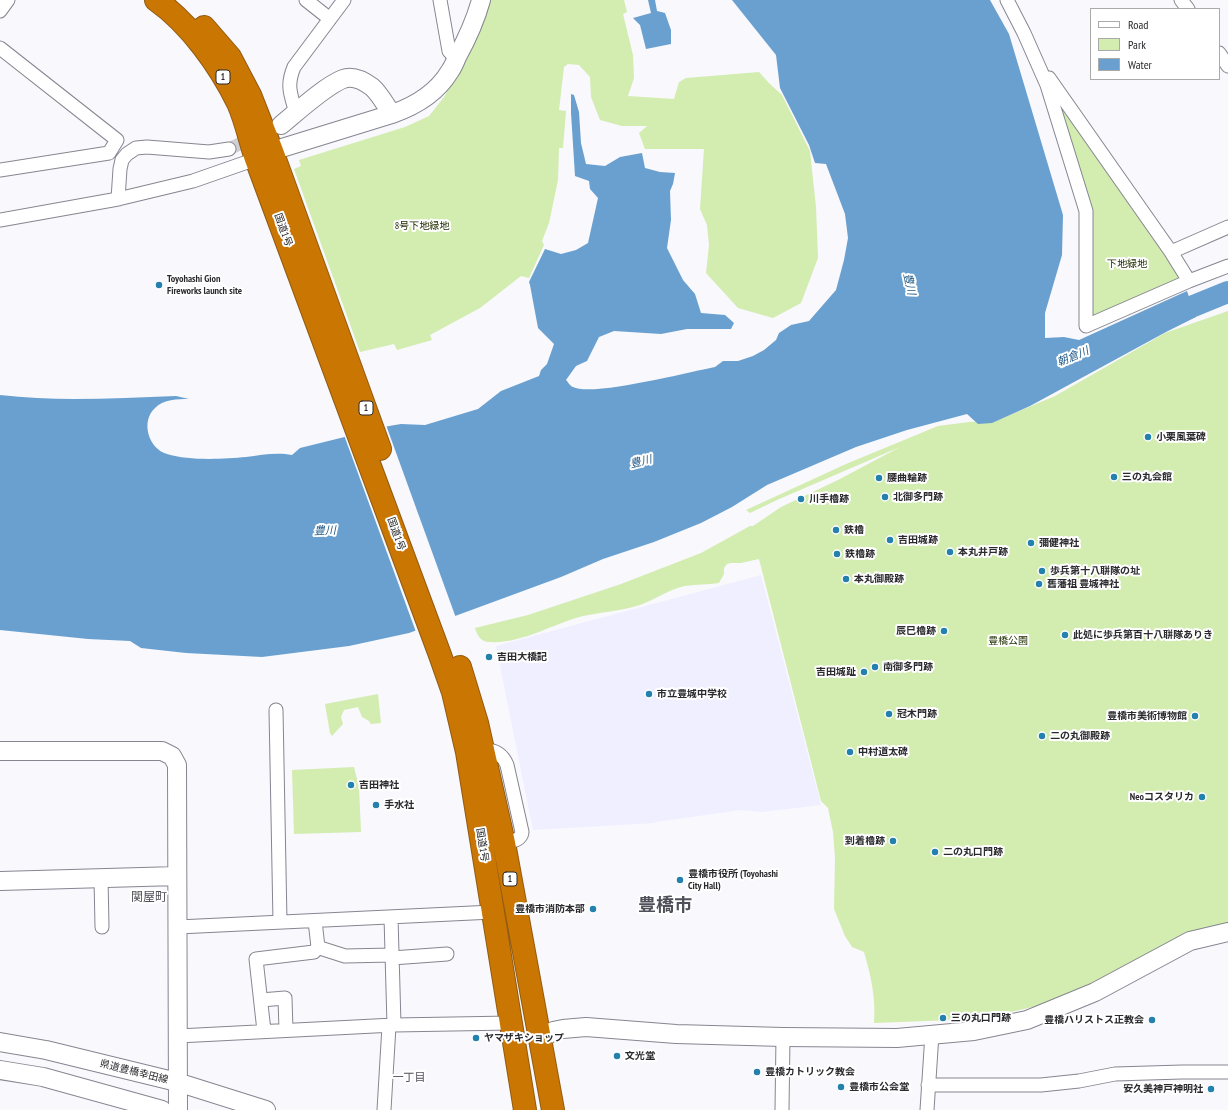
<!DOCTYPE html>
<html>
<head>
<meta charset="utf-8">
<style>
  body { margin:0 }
  #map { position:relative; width:1228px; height:1110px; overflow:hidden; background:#f8f8fd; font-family:"PT Sans Narrow",sans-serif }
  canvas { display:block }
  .legend { position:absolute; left:1090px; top:8px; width:130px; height:72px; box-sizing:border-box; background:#fff; border:1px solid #aaaaab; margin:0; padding:5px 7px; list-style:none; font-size:12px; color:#2a2a2e }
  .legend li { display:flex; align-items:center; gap:8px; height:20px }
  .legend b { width:20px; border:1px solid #aaaaab }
</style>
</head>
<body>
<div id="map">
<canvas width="1228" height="1110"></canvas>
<ul class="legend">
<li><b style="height:5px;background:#fff"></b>Road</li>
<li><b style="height:11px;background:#d3ecb0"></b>Park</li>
<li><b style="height:11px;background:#6aa0cf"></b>Water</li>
</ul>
</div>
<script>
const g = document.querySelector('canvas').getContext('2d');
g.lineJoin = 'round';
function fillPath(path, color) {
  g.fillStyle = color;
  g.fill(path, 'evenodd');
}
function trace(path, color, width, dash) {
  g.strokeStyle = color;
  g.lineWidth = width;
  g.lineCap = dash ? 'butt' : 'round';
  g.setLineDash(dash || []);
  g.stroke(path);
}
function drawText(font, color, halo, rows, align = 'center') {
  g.font = font + ' "PT Sans Narrow","Noto Sans JP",sans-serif';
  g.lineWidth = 4;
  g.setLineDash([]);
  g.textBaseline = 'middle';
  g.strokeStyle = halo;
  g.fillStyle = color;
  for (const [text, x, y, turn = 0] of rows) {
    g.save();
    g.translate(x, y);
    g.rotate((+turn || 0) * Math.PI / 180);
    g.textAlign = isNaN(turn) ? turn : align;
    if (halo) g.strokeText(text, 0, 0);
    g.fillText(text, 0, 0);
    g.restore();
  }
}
const built = new Path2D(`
  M761,575L821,805L762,812L741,810L656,822L654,823L533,830L496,646Z`);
const green = new Path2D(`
  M487,0H624L627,12L623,14L633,55L634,78L628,96L674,99L679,82L686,78L759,72L769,83L782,95L810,151L816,207L818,258L801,303L773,318L738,308L706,273L709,245L707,225L700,209L704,149H645L639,133L647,126H622L600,120L591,97L590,77L579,65L568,64L564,67L559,110L566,111L563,148H559L558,180L549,223L542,241L544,245L529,278L521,276L480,308L430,335L432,340L397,350L394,344L360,352L294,169L301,166L299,160L405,127L429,116L444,97L460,69Z
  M1047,85L1189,281L1086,326V211Z
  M1228,311V924L1188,934L1164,945L1081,989L1037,1006L980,1019L874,1023C876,998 871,976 864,952L852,947L845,936L834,909L835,858L833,832L828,808L821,801L759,559L741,563H731L727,564L724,568V574L719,583C708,585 696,584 685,586C669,589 655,600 640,605C621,611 602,612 583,616C552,624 522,644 489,642C481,642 477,635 475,628L528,615L621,584L701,553L750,526H753L781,507L838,480L900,447L777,500L750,513L746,510L846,464L938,426L969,422L998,420L1055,396L1165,333Z
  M378,694L381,723L371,724L369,721L362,717L358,707L344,710L341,717L343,724L332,736L330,733L325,704Z
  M354,767L359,787L361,832L294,834L292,770Z`);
const water = new Path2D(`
  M648,0H655L657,11L665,13L671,30V44L646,49L640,25L633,18L651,13Z
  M732,0H990L1009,34L1063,215L1062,255L1045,313V338L1064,337L1079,340L1187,291L1196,317L1166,332L1030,406L992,423L978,424L967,414L907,430L856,447L767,485L732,507L701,523L654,542L603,559L561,577L409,633L349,646L262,657L186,653L141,648L130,641L88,639L0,630V395C58,402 117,398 176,396L189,399C177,399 164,399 155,408C140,422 149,449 167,454C189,461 224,459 246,457C261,455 277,452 292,455L300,448L389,426L401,424L425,425L478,409L501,391L539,376L541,370L547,364L554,344L538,328L530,285L529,282L545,249L561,254L576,250L588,243L598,198L590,189L589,181L575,176L571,113V94L574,95L579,112L581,143L586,164L605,166L620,157L642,153L645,168L660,172L675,173L673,184L670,191L671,220L667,248L683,280L695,294L701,313L725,315L734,323L731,329H687L661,334L614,331L599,337L587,361L576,366L566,380C568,382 570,386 573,387C592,397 689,372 715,367L723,361H738L753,356L764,350L776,340L779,333L791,325L809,321L836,290L844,260L848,238L845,214L826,164L815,163L809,145L780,88L776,55Z`);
const pier = new Path2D(`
  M386,425L456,618L416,632L344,435Z`);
const river = new Path2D(`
  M1164,318L1228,292`);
const streetTunnel = new Path2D(`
  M229,149L256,136`);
const street = new Path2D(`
  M306,0L330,19
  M440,0L449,51L456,59
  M1007,0L1024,33L1047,85L1086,211V326L1189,281L1228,266
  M1181,0L1188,9
  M0,11L8,0
  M0,48L117,140L109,153L0,170
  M1219,53L1228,66
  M1049,78L1171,252
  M296,113C291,95 286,86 294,67L344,0
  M118,199L120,169L122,160L127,154L136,148L147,147L209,152L229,149
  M0,220L118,199L193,181L256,159
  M1189,281L1171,252L1228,227
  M276,710L280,922
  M484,750C495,749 503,755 507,765L522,832C521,841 511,841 504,843
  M101,878L102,927
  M391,917L394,1025
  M315,921L318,947L320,948L345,956L392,955
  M178,927L493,912
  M392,958L447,954
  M261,1000L285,998L286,1030
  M264,1031L256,959L314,952L318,947
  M178,1036L394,1025L511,1023
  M928,1085H1041L1079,1081L1115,1074L1182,1072H1228
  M384,1110L389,1026
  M782,1110L783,1037
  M927,1110L932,1034`);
const secondary = new Path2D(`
  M281,125C297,112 325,86 343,79C353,75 364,81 372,87C380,94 386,106 392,114
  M272,151L392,114C415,106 437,93 450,71C453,67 455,62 457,57C468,37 475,22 481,0
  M0,751H162L172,756L177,765L178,1110
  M0,881L177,876
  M0,1042L46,1050L177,1082L266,1110
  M541,1043L546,1036L553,1031L563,1029L586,1027L676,1034L783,1037L897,1038L974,1031L1027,1020L1095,992L1190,941L1228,932
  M0,1070L43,1077L162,1110`);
const highway = new Path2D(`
  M156,0C190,24 220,66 238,103C246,121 250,141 256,159L440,655L453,692L467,752L525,1110
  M204,27L230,57L250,95L272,151L380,449
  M460,667L477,723L504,843L553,1110`);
const markers = [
  [159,285,4,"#2480ad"],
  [1148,437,4,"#2480ad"],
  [1114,477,4,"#2480ad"],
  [879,478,4,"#2480ad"],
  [885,497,4,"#2480ad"],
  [801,499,4,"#2480ad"],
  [836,530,4,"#2480ad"],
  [890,540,4,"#2480ad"],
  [1031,543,4,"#2480ad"],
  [950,552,4,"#2480ad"],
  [837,554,4,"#2480ad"],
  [1042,571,4,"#2480ad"],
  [846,579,4,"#2480ad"],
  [1039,584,4,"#2480ad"],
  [944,631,4,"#2480ad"],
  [1065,635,4,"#2480ad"],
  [489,657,4,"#2480ad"],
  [875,667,4,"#2480ad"],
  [864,672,4,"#2480ad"],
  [649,694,4,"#2480ad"],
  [889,714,4,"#2480ad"],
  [1195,716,4,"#2480ad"],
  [1042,736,4,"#2480ad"],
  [850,752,4,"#2480ad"],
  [351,785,4,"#2480ad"],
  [1202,797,4,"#2480ad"],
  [376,805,4,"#2480ad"],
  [893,841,4,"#2480ad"],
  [935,852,4,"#2480ad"],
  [680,880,4,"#2480ad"],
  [593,909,4,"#2480ad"],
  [943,1018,4,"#2480ad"],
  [1152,1020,4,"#2480ad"],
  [476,1038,4,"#2480ad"],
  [617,1056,4,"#2480ad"],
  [757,1072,4,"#2480ad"],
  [841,1087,4,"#2480ad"],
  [1211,1089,4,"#2480ad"]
];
const shields = [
  [223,77,14],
  [366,408,14],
  [510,879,14]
];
const shieldNames = [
  ["1",223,77],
  ["1",366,408],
  ["1",510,879]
];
const parkNames = [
  ["8号下地緑地",422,226],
  ["下地緑地",1127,264],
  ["豊橋公園",1008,641]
];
const streetNames = [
  ["国道1号",283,230,70],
  ["国道1号",396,534,70],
  ["国道1号",482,845,81],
  ["県道豊橋幸田線",134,1072,14]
];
const poiNames = [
  ["Toyohashi Gion",167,279],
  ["Fireworks launch site",167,291],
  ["小栗風葉碑",1156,437],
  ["三の丸会館",1122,477],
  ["腰曲輪跡",887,478],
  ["北御多門跡",893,497],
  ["川手櫓跡",809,499],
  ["鉄櫓",844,530],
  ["吉田城跡",898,540],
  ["彌健神社",1039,543],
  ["本丸井戸跡",958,552],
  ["鉄櫓跡",845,554],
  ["歩兵第十八聠隊の址",1050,571],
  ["本丸御殿跡",854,579],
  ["舊藩祖 豊城神社",1047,584],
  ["辰巳櫓跡",936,631,"right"],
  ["此処に歩兵第百十八聠隊ありき",1073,635],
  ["吉田大橋記",497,657],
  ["南御多門跡",883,667],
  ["吉田城趾",856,672,"right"],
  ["市立豊城中学校",657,694],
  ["冠木門跡",897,714],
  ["豊橋市美術博物館",1187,716,"right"],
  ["二の丸御殿跡",1050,736],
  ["中村道太碑",858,752],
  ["吉田神社",359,785],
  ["Neoコスタリカ",1194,797,"right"],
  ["手水社",384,805],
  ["到着櫓跡",885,841,"right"],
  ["二の丸口門跡",943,852],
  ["豊橋市役所 (Toyohashi",688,874],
  ["City Hall)",688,886],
  ["豊橋市消防本部",585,909,"right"],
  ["三の丸口門跡",951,1018],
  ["豊橋ハリストス正教会",1144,1020,"right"],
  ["ヤマザキショップ",484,1038],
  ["文光堂",625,1056],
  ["豊橋カトリック教会",765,1072],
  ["豊橋市公会堂",849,1087],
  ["安久美神戸神明社",1203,1089,"right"]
];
const waterNames = [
  ["豊川",909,284,78],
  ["朝倉川",1073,357,-23],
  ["豊川",641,462,-14],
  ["豊川",325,531,-2]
];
const neighbourhoodNames = [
  ["一丁目",409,1078]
];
const quarterNames = [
  ["関屋町",149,898]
];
const townNames = [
  ["豊橋市",665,906]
];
fillPath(built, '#efefff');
fillPath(green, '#d3ecb0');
fillPath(water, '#6aa0cf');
fillPath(pier, '#f8f8fd');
trace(river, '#6aa0cf', 22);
trace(streetTunnel, '#cfcfd4', 13, [13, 6]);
trace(street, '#858690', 15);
trace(secondary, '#858690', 20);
trace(highway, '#925b12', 24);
trace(street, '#fff', 13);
trace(secondary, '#fff', 18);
trace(highway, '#ca7603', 22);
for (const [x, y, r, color] of markers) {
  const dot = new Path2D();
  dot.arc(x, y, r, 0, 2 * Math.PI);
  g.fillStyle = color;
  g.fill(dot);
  trace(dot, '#fff', 1.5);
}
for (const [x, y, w] of shields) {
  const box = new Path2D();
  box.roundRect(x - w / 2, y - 7, w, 14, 3);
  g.fillStyle = '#fff';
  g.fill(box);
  trace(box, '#2a2a2e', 1);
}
drawText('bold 9px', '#2a2a2e', null, shieldNames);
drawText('10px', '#213000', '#fff', parkNames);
drawText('10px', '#2a2a2e', '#fff', streetNames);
drawText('bold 10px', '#2a2a2e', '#fff', poiNames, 'left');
drawText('italic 11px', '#1e5987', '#fff', waterNames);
drawText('11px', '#50505a', '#fff', neighbourhoodNames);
drawText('12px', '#50505a', '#fff', quarterNames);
drawText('bold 18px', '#50505a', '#fff', townNames);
</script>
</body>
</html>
